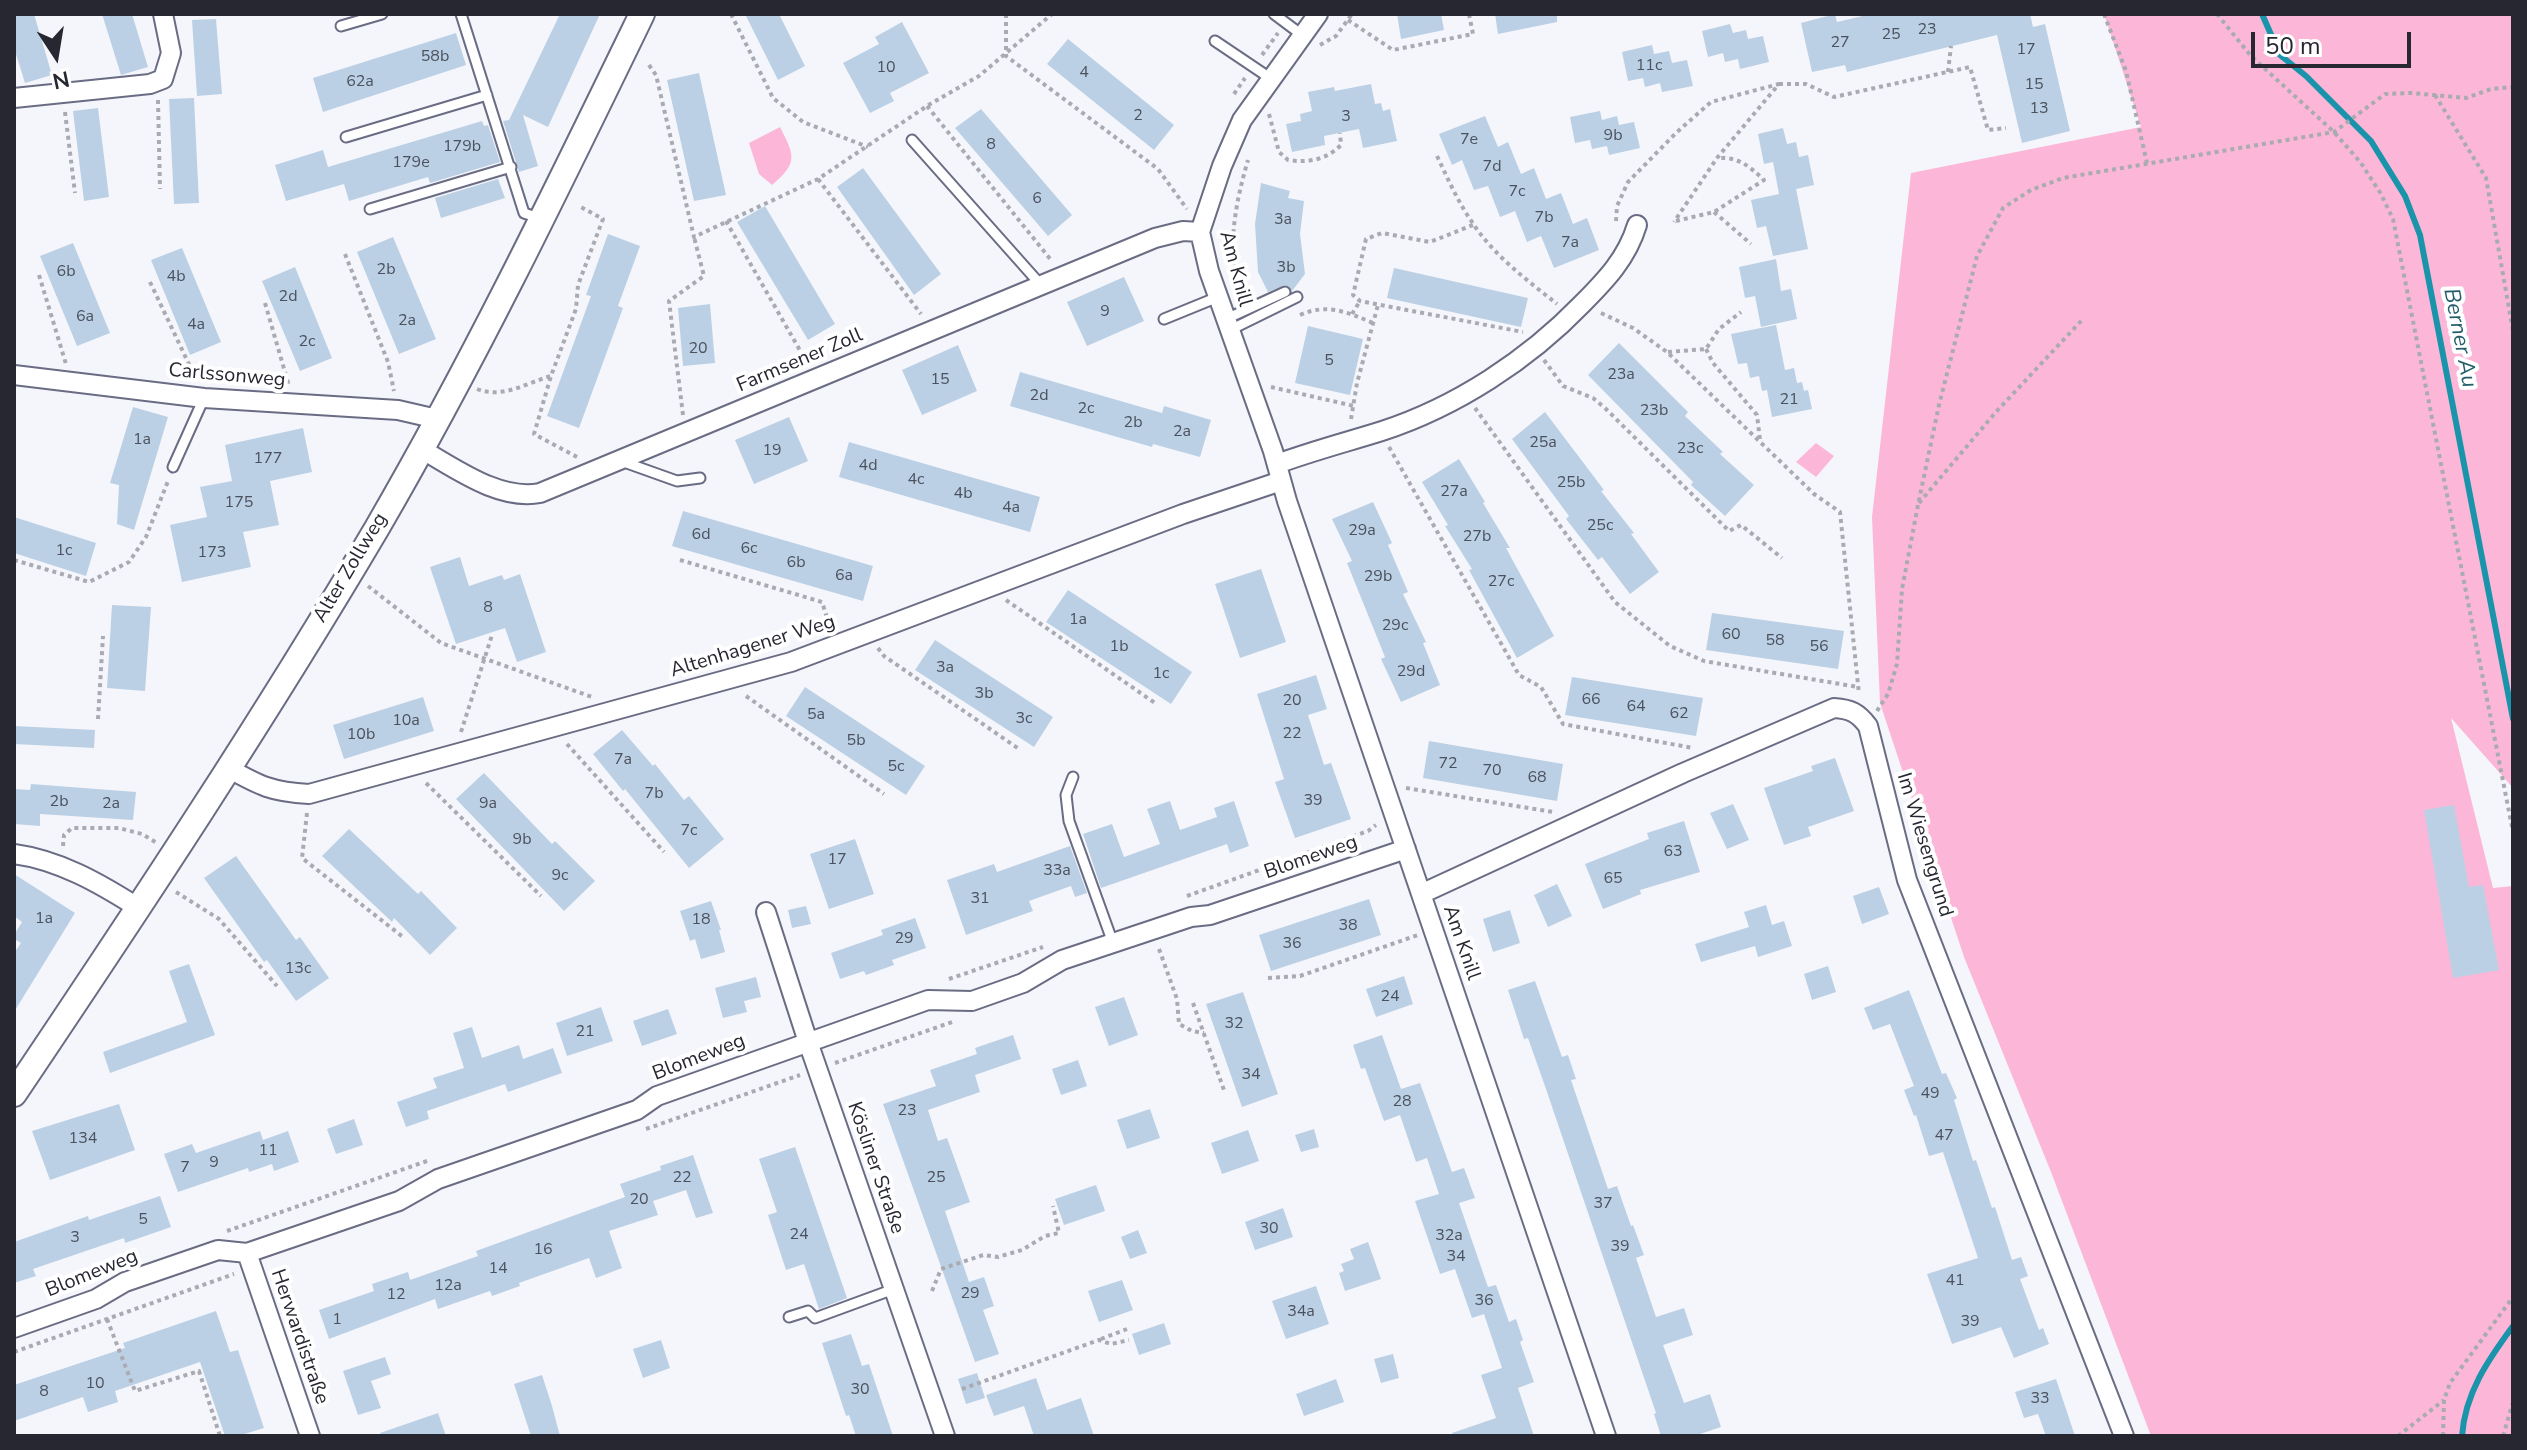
<!DOCTYPE html>
<html>
<head>
<meta charset="utf-8">
<style>
  body { margin:0 }
  #map { position:relative; width:2527px; height:1450px; overflow:hidden; background:#f5f6fb; font-family:"Nunito Sans",sans-serif }
  canvas { display:block }
  .frame { position:absolute; inset:0; border:16px solid #262731; pointer-events:none }
  .north { position:absolute; left:16px; top:16px; width:80px; height:80px; -webkit-text-stroke:6px #fff; paint-order:stroke; rotate:168deg; font-size:22px; font-weight:700; line-height:32px; text-align:center; color:#262731 }
  .north::after { content:''; display:block; margin:auto; width:28px; height:36px; background:#262731; clip-path:polygon(50% 0,100% 100%,50% 72%,0 100%) }
  .scale { position:absolute; left:2251px; top:32px; width:160px; height:36px; box-sizing:border-box; border:4px solid #262731; border-top:0; padding-left:10px; font-size:24px; line-height:28px; white-space:nowrap; color:#262731; -webkit-text-stroke:6px #fff; paint-order:stroke }
</style>
</head>
<body>
<div id="map">
<canvas width="2527" height="1450"></canvas>
<div class="frame"></div>
<div class="north">N</div>
<div class="scale">50 m</div>
</div>
<script>
const g = document.querySelector('canvas').getContext('2d');
g.lineJoin = 'round';
function fillPath(path, color) {
  g.fillStyle = color;
  g.fill(path, 'evenodd');
}
function trace(path, color, width, dash) {
  g.strokeStyle = color;
  g.lineWidth = width;
  g.lineCap = dash ? 'butt' : 'round';
  g.setLineDash(dash || []);
  g.stroke(path);
}
function drawText(font, color, halo, rows, align = 'center') {
  g.font = font + ' "Nunito Sans",sans-serif';
  g.lineWidth = 8;
  g.setLineDash([]);
  g.textBaseline = 'middle';
  g.strokeStyle = halo;
  g.fillStyle = color;
  for (const [text, x, y, turn = 0] of rows) {
    g.save();
    g.translate(x, y);
    g.rotate((+turn || 0) * Math.PI / 180);
    g.textAlign = isNaN(turn) ? turn : align;
    if (halo) g.strokeText(text, 0, 0);
    g.fillText(text, 0, 0);
    g.restore();
  }
}
const green = new Path2D(`
  M2104,14H2513V788L2451,718L2493,888L2513,886V1436H2151L2051,1172L1964,957L1880,703L1872,517L1911,173L2141,127Z
  M780,127C795,156 798,163 772,185L759,174L749,143Z
  M1816,443L1834,456L1816,477L1796,462Z`);
const stream = new Path2D(`
  M2262,14L2280,55L2306,76L2371,141L2405,196L2420,235L2513,719
  M2462,1436C2465,1393 2488,1360 2513,1326`);
const building = new Path2D(`
  M14,14H34L52,75L25,83L14,48Z
  M102,14H132L148,67L121,75Z
  M560,14H600L548,127L523,115L538,166L519,172L503,121L509,120Z
  M745,14H779L805,66L778,80Z
  M1397,14H1441L1444,30L1401,39Z
  M1495,14H1557V22L1498,34Z
  M1835,14L1837,22L1871,14H2030L2033,27L2045,24L2070,131L2022,143L1997,35L1847,72L1845,65L1812,72L1801,23Z
  M216,19L222,94L197,96L192,20Z
  M902,22L929,73L890,93L894,101L870,113L843,63L879,44L875,37Z
  M1730,24L1733,33L1746,30L1748,39L1763,36L1769,62L1740,69L1738,59L1725,62L1723,53L1708,57L1702,31Z
  M456,33L466,65L323,112L313,78Z
  M1068,39L1174,125L1154,150L1047,64Z
  M1652,45L1654,54L1669,51L1672,63L1687,60L1693,86L1662,92L1660,83L1645,87L1643,78L1628,81L1622,52Z
  M699,73L726,195L694,201L667,80Z
  M1371,84L1375,104L1381,103L1383,111L1390,109L1397,141L1363,148L1359,129L1324,136L1325,145L1292,152L1286,124L1301,121L1300,114L1312,111L1308,92L1334,87L1335,91Z
  M194,98L199,203L174,204L169,99Z
  M98,108L109,197L84,201L73,111Z
  M981,109L1072,215L1048,236L955,128Z
  M1600,111L1602,120L1617,116L1619,125L1634,122L1640,148L1609,155L1607,146L1592,149L1590,140L1575,143L1570,117Z
  M1485,116L1498,147L1508,142L1521,174L1534,168L1546,199L1561,193L1573,224L1587,218L1599,250L1554,268L1541,236L1527,242L1515,211L1500,217L1488,186L1474,190L1462,160L1452,165L1439,134Z
  M482,121L484,126L488,125L500,162L430,183L428,177L349,201L344,184L286,201L275,165L323,150L328,167Z
  M1783,128L1787,144L1796,142L1799,157L1808,155L1814,185L1796,189L1808,249L1773,256L1766,226L1757,228L1751,200L1779,194L1773,162L1764,164L1758,134Z
  M863,168L941,274L914,295L837,187Z
  M498,179L505,198L441,218L435,198Z
  M1261,183L1290,191L1288,198L1304,201L1300,234L1305,274L1292,291L1285,285L1268,292L1258,272L1255,224Z
  M765,206L835,324L808,340L737,222Z
  M608,234L640,246L618,306L623,308L579,428L547,416L591,296L586,295Z
  M393,237L436,339L399,354L357,252Z
  M73,243L110,333L77,346L40,256Z
  M182,248L221,342L190,355L151,260Z
  M1776,259L1781,291L1791,289L1797,319L1761,327L1755,296L1745,298L1739,267Z
  M295,267L332,358L300,371L262,281Z
  M1394,268L1528,298L1521,327L1387,298Z
  M1124,277L1144,321L1087,346L1067,302Z
  M710,304L715,363L683,366L678,308Z
  M1776,325L1785,370L1794,368L1797,383L1802,382L1804,391L1808,390L1812,409L1772,417L1767,390L1762,391L1759,376L1750,378L1747,363L1738,364L1731,334Z
  M1308,326L1363,339L1350,395L1295,383Z
  M1619,343L1688,412L1685,416L1723,452L1720,454L1754,485L1725,516L1691,485L1693,482L1588,375Z
  M958,345L977,391L922,415L902,370Z
  M1020,372L1162,413L1164,406L1211,420L1200,457L1153,444L1152,447L1010,406Z
  M133,407L168,417L134,530L117,524L119,485L110,483Z
  M1545,412L1604,490L1601,491L1634,533L1631,534L1659,572L1630,594L1602,557L1598,560L1566,519L1569,516L1512,439Z
  M789,417L808,461L754,484L735,440Z
  M303,428L312,472L270,481L279,525L243,532L251,567L182,582L170,525L207,517L200,487L232,481L225,445Z
  M849,442L1040,497L1030,532L839,477Z
  M1459,459L1485,502L1483,503L1510,548H1506L1554,636L1517,658L1469,570L1472,569L1445,526L1448,525L1422,482Z
  M1373,502L1392,543L1388,545L1408,592L1403,594L1426,642L1423,643L1440,685L1401,702L1381,659L1385,657L1347,563L1352,561L1332,519Z
  M683,511L873,566L863,601L672,546Z
  M14,517L96,543L86,576L14,553Z
  M460,557L469,586L502,575L504,580L520,574L546,652L517,662L505,628L456,644L430,567Z
  M1261,569L1286,642L1240,658L1215,584Z
  M1068,590L1192,672L1171,704L1046,622Z
  M112,605L151,607L145,691L107,688Z
  M1712,613L1844,631L1838,669L1706,650Z
  M935,640L1053,717L1034,747L915,670Z
  M1316,675L1327,709L1308,715L1324,765L1331,763L1351,819L1295,838L1275,782L1284,779L1257,694Z
  M1572,677L1703,698L1696,736L1565,715Z
  M805,687L925,766L906,795L786,716Z
  M423,697L434,731L344,759L333,725Z
  M14,726L95,730L94,748L14,744Z
  M622,730L653,766L655,764L684,800L689,796L724,839L689,868L625,789L623,791L593,754Z
  M1429,741L1563,764L1557,801L1423,778Z
  M1835,758L1854,811L1808,827L1811,836L1784,845L1764,788L1813,771L1811,766Z
  M484,773L552,844L555,841L595,881L564,911L456,799Z
  M31,784L136,792L133,820L40,814V826L14,824V789L30,790Z
  M1170,801L1180,830L1217,817L1214,808L1234,801L1249,846L1230,853L1227,844L1101,888L1083,834L1112,824L1124,857L1160,844L1147,809Z
  M1733,804L1749,840L1727,849L1710,813Z
  M2454,805L2469,887L2483,885L2499,970L2453,978L2424,810Z
  M1684,821L1700,872L1640,890L1641,894L1603,909L1585,864L1649,839L1647,833Z
  M349,829L418,894L421,891L457,928L430,955L394,918L392,922L322,856Z
  M855,839L874,894L829,909L810,854Z
  M1070,846L1087,893L1075,897L1071,886L1029,901L1033,911L966,935L947,880L994,864L997,872Z
  M236,856L296,940L300,937L329,978L296,1001L267,960L264,962L204,878Z
  M14,874L75,913L14,1012V953L21,943L14,939V935L22,922L14,916Z
  M1557,884L1572,916L1548,927L1534,895Z
  M1879,887L1889,914L1862,924L1853,896Z
  M1369,899L1381,935L1271,971L1259,935Z
  M711,901L721,930H719L725,952L701,959L695,939L690,941L680,911Z
  M1766,905L1772,925L1784,921L1792,946L1758,957L1755,946L1701,962L1695,944L1749,927L1744,912Z
  M806,906L811,924L792,928L788,910Z
  M1510,910L1520,943L1493,952L1483,919Z
  M915,918L926,948L892,960L894,965L866,975L864,971L840,979L831,953L883,935L881,930Z
  M189,964L215,1035L110,1073L103,1052L187,1022L169,971Z
  M1828,966L1836,992L1812,1000L1804,974Z
  M1404,976L1413,1004L1376,1017L1366,989Z
  M756,977L761,997L744,1001L747,1012L723,1018L715,988Z
  M1535,981L1562,1057L1568,1055L1576,1079L1571,1080L1608,1189L1617,1186L1631,1226L1633,1225L1644,1255L1636,1258L1656,1317L1684,1308L1693,1335L1663,1345L1684,1403L1710,1394L1721,1427L1694,1436H1661L1654,1414L1656,1413L1546,1089L1528,1038L1524,1039L1508,990Z
  M1909,990L1942,1074L1946,1073L1957,1098L1954,1100L1973,1161L1976,1160L1992,1208L1995,1207L2012,1260L2021,1257L2028,1276L2020,1279L2039,1330L2043,1328L2049,1344L2014,1358L2001,1327L1952,1344L1927,1274L1978,1258L1943,1152L1929,1156L1916,1115L1914,1116L1904,1090L1914,1086L1890,1024L1873,1030L1864,1008Z
  M1243,992L1278,1094L1242,1107L1206,1004Z
  M1124,997L1138,1035L1109,1046L1095,1007Z
  M601,1007L613,1041L567,1056L556,1023Z
  M668,1009L677,1034L642,1046L633,1021Z
  M472,1027L482,1058L519,1045L523,1059L553,1048L562,1073L508,1092L505,1084L427,1111L429,1119L406,1127L397,1102L437,1088L433,1078L464,1068L453,1033Z
  M1013,1035L1021,1059L975,1075L980,1092L928,1110L938,1141L947,1138L970,1202L945,1211L969,1282L984,1277L994,1306L983,1310L999,1354L975,1362L883,1104L936,1086L930,1070L977,1054L975,1048Z
  M1382,1035L1401,1089L1420,1083L1452,1172L1464,1168L1475,1198L1459,1203L1488,1287L1496,1285L1509,1322L1516,1319L1523,1340L1520,1342L1534,1382L1518,1388L1534,1436H1453L1452,1433L1496,1418L1481,1375L1502,1368L1484,1314L1472,1318L1455,1269L1440,1274L1415,1201L1439,1194L1427,1158L1416,1162L1400,1115L1384,1121L1365,1068L1361,1069L1353,1045Z
  M1078,1060L1087,1086L1061,1095L1052,1069Z
  M119,1104L135,1150L50,1180L32,1131Z
  M1150,1109L1160,1138L1127,1149L1117,1120Z
  M354,1119L363,1145L336,1154L327,1129Z
  M1314,1129L1319,1147L1301,1152L1295,1135Z
  M1248,1130L1259,1161L1222,1174L1211,1143Z
  M260,1131L263,1140L288,1131L299,1162L274,1171L272,1164L249,1172L248,1168L178,1192L164,1154L192,1144L196,1153Z
  M795,1147L847,1298L819,1309L804,1264L786,1270L768,1215L777,1212L759,1159Z
  M693,1155L713,1213L696,1218L686,1190L653,1201L658,1215L609,1231L622,1268L596,1278L589,1258L519,1283L520,1286L492,1296L490,1291L438,1309L435,1299L329,1339L319,1310L374,1291L372,1284L408,1272L410,1280L478,1256L476,1251L625,1197L620,1184L661,1170L660,1166Z
  M1096,1185L1105,1211L1064,1225L1055,1199Z
  M160,1196L171,1227L125,1243L124,1238L33,1269L36,1276L14,1283V1242L88,1216L89,1220Z
  M1283,1208L1293,1237L1255,1250L1245,1222Z
  M1138,1230L1147,1253L1130,1259L1121,1237Z
  M1368,1242L1381,1279L1345,1291L1339,1273L1344,1271L1341,1264L1354,1259L1350,1249Z
  M1122,1280L1133,1310L1099,1322L1088,1291Z
  M1316,1286L1329,1324L1286,1339L1272,1301Z
  M216,1311L230,1352L238,1350L264,1428L238,1436H225L200,1362L115,1391L118,1402L88,1412L83,1397L14,1421V1385L125,1348L123,1343Z
  M1164,1323L1171,1344L1139,1355L1132,1334Z
  M851,1334L862,1366L869,1364L893,1436H856L849,1415L846,1416L822,1343Z
  M661,1340L670,1368L643,1378L633,1349Z
  M1393,1354L1399,1378L1381,1383L1374,1359Z
  M385,1357L391,1374L371,1381L381,1408L358,1415L343,1371Z
  M977,1373L985,1398L966,1404L958,1379Z
  M542,1375L552,1406L560,1436H531L514,1384Z
  M1036,1378L1047,1410L1081,1398L1094,1436H1034L1024,1406L994,1416L986,1395Z
  M1336,1379L1344,1402L1304,1416L1296,1394Z
  M2056,1379L2075,1436H2046L2038,1414L2024,1418L2015,1392Z
  M438,1413L446,1436H381L380,1433Z`);
const path = new Path2D(`
  M731,14L773,98L803,122L868,147
  M1006,14V56L1158,169L1187,209
  M2104,14L2126,71L2147,163
  M2217,14L2251,56L2334,132L2361,163L2381,194L2393,219L2513,832
  M1348,20L1393,50L1473,34L1469,14
  M1320,45L1336,36L1352,14
  M1262,55L1278,33
  M649,65L656,75L694,237L818,179L927,106L979,76L1052,14
  M1948,72L1951,46
  M1779,84H1806L1834,97L1970,67L1988,130L2006,128
  M1234,94L1245,78
  M2435,95L2486,178L2513,331
  M158,100L160,189
  M927,106L1051,260
  M65,112L75,193
  M1269,114L1279,152L1288,160C1308,163 1326,160 1341,145L1340,133
  M1437,156C1448,179 1458,202 1472,222C1493,255 1527,280 1557,304
  M818,179L921,314
  M1714,212L1751,244
  M726,221L806,361
  M1616,221L1617,206L1628,182L1677,132L1711,102L1779,84L1717,158L1674,222
  M1676,221L1714,212L1764,180C1749,166 1739,157 1718,158
  M1473,225L1430,242L1382,233L1366,239L1353,295L1360,301L1523,332
  M345,254L388,362L394,391
  M39,275L66,364
  M1235,281C1229,238 1236,201 1248,160
  M150,282L195,377
  M265,303L289,386
  M1601,313L1633,328L1667,352L1814,494L1840,512L1859,694
  M1352,314L1360,301
  M1300,315C1327,303 1347,312 1373,323
  M1706,349L1713,363L1757,415L1760,440
  M1668,352L1706,349L1719,329L1741,312
  M1544,360L1563,386L1593,398L1605,408L1729,531L1741,525L1782,558
  M1271,387L1354,406
  M477,389C503,399 526,383 551,376
  M1475,408L1615,602L1670,646L1704,661L1858,687
  M683,415L669,301L704,276L694,237
  M1351,419L1357,383L1378,305
  M1389,447L1519,675L1541,687L1563,724L1693,748
  M577,457L534,434L551,376L576,309L578,285L603,219L579,206
  M1919,503L1995,413L2082,320
  M14,560L89,582L129,562L146,537L168,481
  M680,560L822,602L831,630
  M368,586L441,643L592,697
  M1006,600L1155,703
  M878,648L884,656L1019,749
  M746,696L884,794
  M1877,711L1888,694L1897,664L1902,589L1918,505L1939,405L1977,256L2003,208L2031,190L2063,178L2334,132L2385,94L2411,93L2466,98L2491,89L2513,87
  M98,719L103,636
  M461,732L492,635
  M567,744L664,852
  M426,783L541,896
  M1406,788L1553,812
  M307,813L302,858L403,937
  M63,846L64,835L72,828H119L142,834L157,843
  M176,892L219,919L277,986
  M1187,896L1368,831L1376,825
  M1159,949L1177,999L1179,1024L1192,1031L1204,1033
  M1268,978L1300,976L1418,935
  M949,979L1043,947
  M1193,1003L1225,1093
  M835,1063L955,1021
  M646,1129L800,1075
  M227,1231L427,1161
  M932,1291L941,1269L983,1255L998,1257L1022,1250L1045,1236L1059,1233L1053,1206
  M107,1319L135,1391L199,1371L220,1436
  M1101,1339L1127,1329
  M14,1352L234,1274
  M962,1389L1099,1340L1111,1344L1129,1340
  M2398,1436L2444,1400
  M2443,1436L2444,1400L2450,1383L2513,1297
  M2503,1436L2513,1402`);
const lane = new Path2D(`
  M461,14L524,213L539,218
  M1274,14L1302,35
  M341,26L382,14
  M1215,41L1270,78
  M346,137L487,95
  M912,140L1040,284
  M370,209L511,167
  M1164,319L1218,297
  M1226,319L1285,292
  M1230,330L1297,297
  M621,461L677,481L700,478
  M173,467L204,398
  M1073,777L1066,795L1069,821L1113,943
  M789,1317L808,1311L815,1318L894,1289`);
const street = new Path2D(`
  M1318,14L1242,120L1222,166L1200,232L1209,271L1273,451L1287,501L1606,1436
  M14,98L150,84L163,79L171,53L163,14
  M14,375L204,398L398,410L437,419
  M421,449C455,468 499,501 540,493L1155,238L1183,231L1200,232
  M1277,464C1312,451 1347,442 1382,431C1456,407 1528,360 1582,304C1606,280 1627,258 1637,225
  M228,768C260,786 272,792 309,794L791,662L1183,514L1281,481
  M14,854C59,860 99,883 137,907
  M1421,894L1683,773L1834,708C1851,709 1858,713 1868,726L1907,880L2124,1436
  M766,912L808,1042L945,1436
  M247,1253L310,1436
  M14,1328L96,1299L125,1282L218,1250L247,1253L399,1201L438,1179L637,1110L657,1096L928,1000L972,1001L1023,983L1062,960L1191,917L1210,915L1406,849`);
const secondary = new Path2D(`
  M14,1094C139,908 263,721 377,528C474,361 558,187 642,14`);
const numberNames = [
  ["23",1927,30],
  ["25",1891,35],
  ["27",1840,43],
  ["17",2026,50],
  ["58b",435,57],
  ["11c",1649,66],
  ["10",886,68],
  ["4",1084,73],
  ["62a",360,82],
  ["15",2034,85],
  ["13",2039,109],
  ["2",1138,116],
  ["3",1346,117],
  ["9b",1613,136],
  ["7e",1469,140],
  ["8",991,145],
  ["179b",462,147],
  ["179e",411,163],
  ["7d",1492,167],
  ["7c",1517,192],
  ["6",1037,199],
  ["7b",1544,218],
  ["3a",1283,220],
  ["7a",1570,243],
  ["3b",1286,268],
  ["2b",386,270],
  ["6b",66,272],
  ["4b",176,277],
  ["2d",288,297],
  ["9",1105,312],
  ["6a",85,317],
  ["2a",407,321],
  ["4a",196,325],
  ["2c",307,342],
  ["20",698,349],
  ["5",1329,361],
  ["23a",1621,375],
  ["15",940,380],
  ["2d",1039,396],
  ["21",1789,400],
  ["2c",1086,409],
  ["23b",1654,411],
  ["2b",1133,423],
  ["2a",1182,432],
  ["1a",142,440],
  ["25a",1543,443],
  ["23c",1690,449],
  ["19",772,451],
  ["177",268,459],
  ["4d",868,466],
  ["4c",916,480],
  ["25b",1571,483],
  ["27a",1454,492],
  ["4b",963,494],
  ["175",239,503],
  ["4a",1011,508],
  ["25c",1600,526],
  ["29a",1362,531],
  ["6d",701,535],
  ["27b",1477,537],
  ["6c",749,549],
  ["1c",64,551],
  ["173",212,553],
  ["6b",796,563],
  ["6a",844,576],
  ["29b",1378,577],
  ["27c",1501,582],
  ["8",488,608],
  ["1a",1078,620],
  ["29c",1395,626],
  ["60",1731,635],
  ["58",1775,641],
  ["1b",1119,647],
  ["56",1819,647],
  ["3a",945,668],
  ["29d",1411,672],
  ["1c",1161,674],
  ["3b",984,694],
  ["66",1591,700],
  ["20",1292,701],
  ["64",1636,707],
  ["62",1679,714],
  ["5a",816,715],
  ["3c",1024,719],
  ["10a",406,721],
  ["22",1292,734],
  ["10b",361,735],
  ["5b",856,741],
  ["7a",623,760],
  ["72",1448,764],
  ["5c",896,767],
  ["70",1492,771],
  ["68",1537,778],
  ["7b",654,794],
  ["39",1313,801],
  ["2b",59,802],
  ["2a",111,804],
  ["9a",488,804],
  ["7c",689,831],
  ["9b",522,840],
  ["63",1673,852],
  ["17",837,860],
  ["33a",1057,871],
  ["9c",560,876],
  ["65",1613,879],
  ["31",980,899],
  ["1a",44,919],
  ["18",701,920],
  ["38",1348,926],
  ["29",904,939],
  ["36",1292,944],
  ["13c",298,969],
  ["24",1390,997],
  ["32",1234,1024],
  ["21",585,1032],
  ["34",1251,1075],
  ["49",1930,1094],
  ["28",1402,1102],
  ["23",907,1111],
  ["47",1944,1136],
  ["134",83,1139],
  ["11",268,1151],
  ["9",214,1163],
  ["7",185,1168],
  ["22",682,1178],
  ["25",936,1178],
  ["20",639,1200],
  ["37",1603,1204],
  ["5",143,1220],
  ["30",1269,1229],
  ["24",799,1235],
  ["32a",1449,1236],
  ["3",75,1238],
  ["39",1620,1247],
  ["16",543,1250],
  ["34",1456,1257],
  ["14",498,1269],
  ["41",1955,1281],
  ["12a",448,1286],
  ["29",970,1294],
  ["12",396,1295],
  ["36",1484,1301],
  ["34a",1301,1312],
  ["1",337,1320],
  ["39",1970,1322],
  ["10",95,1384],
  ["30",860,1390],
  ["8",44,1392],
  ["33",2040,1399]
];
const streetNames = [
  ["Am Knill",1235,269,75],
  ["Farmsener Zoll",800,361,-23],
  ["Carlssonweg",227,376,5],
  ["Alter Zollweg",351,568,-59],
  ["Altenhagener Weg",753,647,-17],
  ["Im Wiesengrund",1924,845,73],
  ["Blomeweg",1311,858,-19],
  ["Am Knill",1461,943,71],
  ["Blomeweg",699,1058,-21],
  ["Kösliner Straße",875,1168,71],
  ["Blomeweg",92,1274,-22],
  ["Herwardistraße",299,1337,71]
];
const waterNames = [
  ["Berner Au",2459,338,79]
];
fillPath(green, '#fcb7d8');
trace(stream, '#1994aa', 6);
fillPath(building, '#bbd0e5');
trace(lane, '#6a6c84', 13);
trace(street, '#6a6c84', 22);
trace(secondary, '#6a6c84', 28);
trace(path, '#aaabb2', 4, [4, 4]);
trace(lane, '#fff', 9);
trace(street, '#fff', 18);
trace(secondary, '#fff', 24);
drawText('16px', '#4b515e', null, numberNames);
drawText('20px', '#262731', '#fff', streetNames);
drawText('italic 22px', '#235e6a', '#fff', waterNames);
</script>
</body>
</html>
